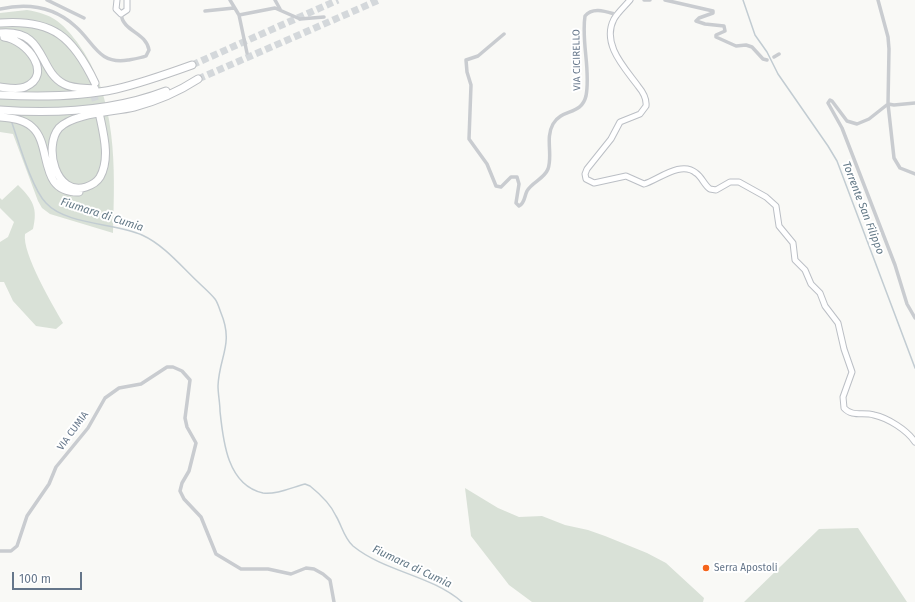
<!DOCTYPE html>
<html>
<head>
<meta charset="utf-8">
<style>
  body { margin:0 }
  #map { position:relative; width:915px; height:602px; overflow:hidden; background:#f9f9f6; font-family:"Fira Sans",sans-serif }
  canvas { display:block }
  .scale { position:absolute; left:12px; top:572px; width:70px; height:18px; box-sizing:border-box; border:2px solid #65768a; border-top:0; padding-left:5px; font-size:12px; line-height:14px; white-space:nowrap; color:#65768a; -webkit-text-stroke:3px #fff; paint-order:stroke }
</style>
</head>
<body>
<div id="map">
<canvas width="915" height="602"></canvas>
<div class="scale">100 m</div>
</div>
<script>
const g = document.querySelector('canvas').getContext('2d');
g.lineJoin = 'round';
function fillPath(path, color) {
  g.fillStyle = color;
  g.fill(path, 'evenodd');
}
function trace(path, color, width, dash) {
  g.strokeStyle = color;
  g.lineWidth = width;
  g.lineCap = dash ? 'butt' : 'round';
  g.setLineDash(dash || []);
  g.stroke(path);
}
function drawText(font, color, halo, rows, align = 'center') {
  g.font = font + ' "Fira Sans",sans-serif';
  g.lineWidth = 4;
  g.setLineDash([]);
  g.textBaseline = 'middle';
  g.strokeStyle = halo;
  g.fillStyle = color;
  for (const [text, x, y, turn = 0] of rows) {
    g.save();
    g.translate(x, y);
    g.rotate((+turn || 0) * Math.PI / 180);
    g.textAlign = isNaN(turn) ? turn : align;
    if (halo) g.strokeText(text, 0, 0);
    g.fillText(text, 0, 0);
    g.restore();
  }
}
const green = new Path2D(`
  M27,10C52,14 62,22 77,42C118,97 115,167 113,233L50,214L42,208L38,201L13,134L0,132V13Z
  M18,185C33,200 38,208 33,229L25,234C22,253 52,304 63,323L56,329L36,326L13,301L4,282H0V242L8,237L14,222L0,208V198L2,200Z
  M465,488L498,508L519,517L542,516L565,525L588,530L605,536L647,553L666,563L704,598L703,602H532L509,585L471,536Z
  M858,528L907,602H744L819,529Z`);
const stream = new Path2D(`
  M743,0L755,35L767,52L778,74L828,146L837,161L915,368
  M12,123C19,143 32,189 46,203C66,225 116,223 142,235C164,245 181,266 198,282C203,287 210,293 215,299C218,303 219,308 221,313C234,344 219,357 218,386C218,394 220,403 220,411C223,440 227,485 263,493C276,495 293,487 305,484L310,486C320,494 331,505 336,516C342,526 344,538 353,546C385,572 431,575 462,602`);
const highwayTunnel = new Path2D(`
  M192,65L338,0
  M198,79L379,0
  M90,84L99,112`);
const street = new Path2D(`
  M47,0L84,18
  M230,0L239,15L247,53
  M275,0L280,9
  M644,0H650
  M665,0L713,11V13L699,18L696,21L705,24L724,26L725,31L716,35V37L736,46L746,45L752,47L763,59L767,60
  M878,0L888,37L889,49L888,104L894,158L900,168L915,174
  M0,9C27,3 54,7 75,26C94,42 98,65 128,60C134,59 141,58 146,56L149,50C146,32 123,32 121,14
  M205,11L234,8
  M239,15L275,8L300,19L324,17
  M504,34L478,56L466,60L467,72L471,85L469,139L487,164L496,186L501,187L511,177H517L519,184L516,203L519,206C525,203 524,197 527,191C532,182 544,179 548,169C553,155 545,138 553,124C562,108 581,116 586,96C591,70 581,42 585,16C593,6 607,12 618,15
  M774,57L779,54
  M888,104L869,119L857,124L847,121L832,101L830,100L828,103L842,128L895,265L907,304L915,318
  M888,104L894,105L915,103
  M0,551H11L17,546L27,516L49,484L56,467L88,428L105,398L119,388L141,384L167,367H173L182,371L190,380L185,418L187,427L196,443L189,471L182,483L180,491L184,499L201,517L216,554L241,569H268L291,574L306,568L314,569L323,574L330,580L334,602`);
const secondary = new Path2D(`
  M117,0L116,9L121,14L127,10V0
  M630,0C625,6 618,12 614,19C601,44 625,68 638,86C643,92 647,98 646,106L640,114L620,122L611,139L587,169L585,174L586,179L594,183L626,176L644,184C658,180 681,160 696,173C702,177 704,185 710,189L716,190L730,182H739L766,197L776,206L779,226L793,243L795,260L805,270L811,284L820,293L825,306L838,323L844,349L852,372L843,397L844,408C852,417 863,412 874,415C888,418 907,430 915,442`);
const highway = new Path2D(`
  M0,23C53,19 73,37 95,83
  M0,33C47,29 37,70 64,84C73,89 85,88 95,89
  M0,87C8,88 18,90 25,87C54,75 27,40 4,37
  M0,95C38,97 79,97 116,89C142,83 167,74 192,65
  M0,110C55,114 114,111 166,91
  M0,117C11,118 23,119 32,127C53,145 37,193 79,192
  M100,117C104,136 110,159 100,177C97,182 92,185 86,187C56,197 43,147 59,128C74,113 113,112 134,107C157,101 178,92 198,79`);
const markers = [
  [706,568,4,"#f5641a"]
];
const streetNames = [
  ["VIA CICIRELLO",577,60,-91],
  ["VIA CUMIA",73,431,-54]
];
const poiNames = [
  ["Serra Apostoli",714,568]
];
const waterNames = [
  ["Torrente San Filippo",863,208,69],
  ["Fiumara di Cumia",102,215,18],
  ["Fiumara di Cumia",412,567,25]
];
fillPath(green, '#d9e1d7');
trace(stream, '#c2ccd2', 1.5);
trace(highwayTunnel, '#d4d8db', 7, [7, 3.5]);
trace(secondary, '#bbbfc5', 7);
trace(highway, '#bbbec2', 9);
trace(street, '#c9ccd0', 3.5);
trace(secondary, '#fff', 5);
trace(highway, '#fff', 7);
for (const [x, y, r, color] of markers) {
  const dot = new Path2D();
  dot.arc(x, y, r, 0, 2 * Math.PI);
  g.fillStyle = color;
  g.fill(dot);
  trace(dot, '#fff', 1.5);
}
drawText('10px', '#65768a', '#fff', streetNames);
drawText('10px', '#65768a', '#fff', poiNames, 'left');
drawText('italic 11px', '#617785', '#fff', waterNames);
</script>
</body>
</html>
